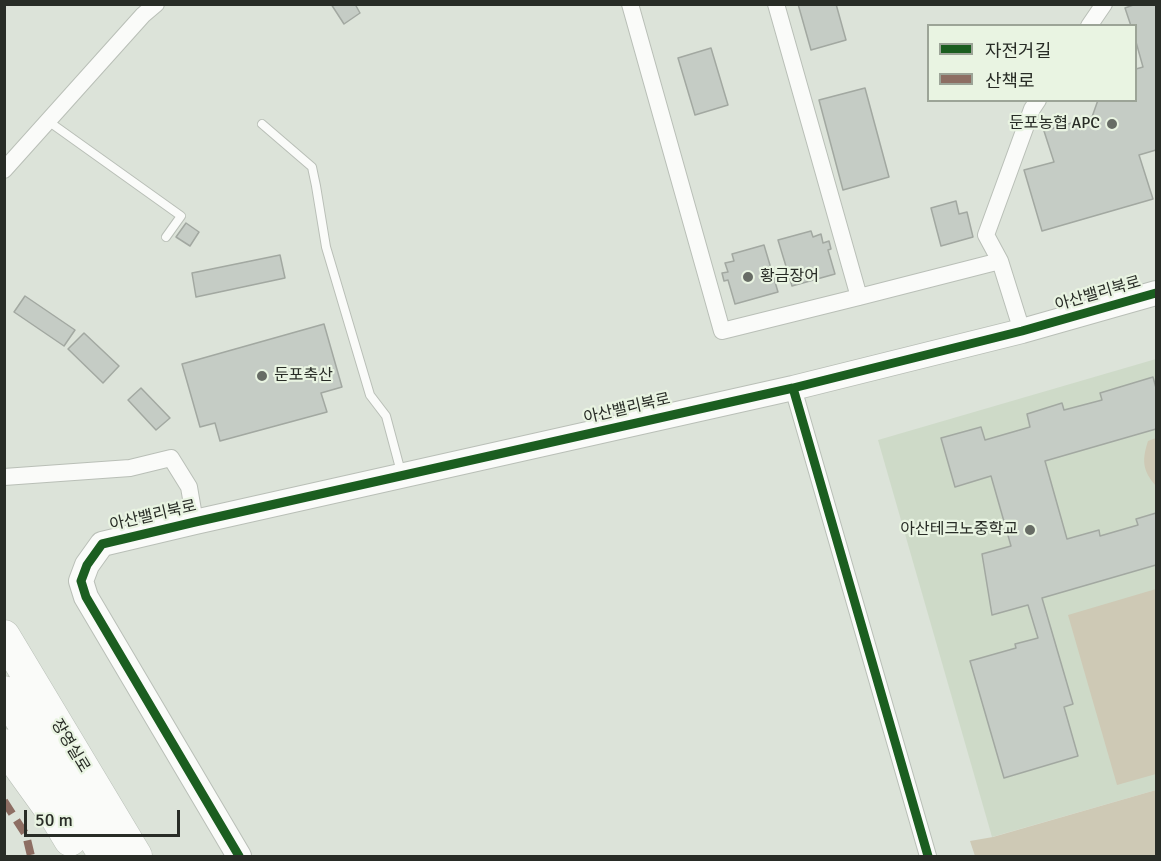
<!DOCTYPE html>
<html>
<head>
<meta charset="utf-8">
<style>
  body { margin:0 }
  #map { position:relative; width:1161px; height:861px; overflow:hidden; background:#dce3d9; font-family:Signika,"Noto Sans KR",sans-serif }
  canvas { display:block }
  .frame { position:absolute; inset:0; border:6px solid #282c26; pointer-events:none }
  .legend { position:absolute; left:927px; top:24px; width:210px; height:78px; box-sizing:border-box; background:#e9f4e2; border:2px solid #9ca497; margin:0; padding:8px 10px; list-style:none; font-size:18px; color:#282c26 }
  .legend li { display:flex; align-items:center; gap:12px; height:30px }
  .legend b { width:30px; border:2px solid #9ca497 }
  .scale { position:absolute; left:24px; top:810px; width:156px; height:27px; box-sizing:border-box; border:3px solid #282c26; border-top:0; padding-left:8px; font-size:18px; line-height:21px; white-space:nowrap; color:#282c26; -webkit-text-stroke:4px #e9f4e2; paint-order:stroke }
</style>
</head>
<body>
<div id="map">
<canvas width="1161" height="861"></canvas>
<div class="frame"></div>
<ul class="legend">
<li><b style="height:8px;background:#1b5e20"></b>자전거길</li>
<li><b style="height:8px;background:#8d6e63"></b>산책로</li>
</ul>
<div class="scale">50 m</div>
</div>
<script>
const g = document.querySelector('canvas').getContext('2d');
g.lineJoin = 'round';
function fillPath(path, color) {
  g.fillStyle = color;
  g.fill(path, 'evenodd');
}
function trace(path, color, width, dash) {
  g.strokeStyle = color;
  g.lineWidth = width;
  g.lineCap = dash ? 'butt' : 'round';
  g.setLineDash(dash || []);
  g.stroke(path);
}
function drawText(font, color, halo, rows, align = 'center') {
  g.font = font + ' Signika,"Noto Sans KR",sans-serif';
  g.lineWidth = 4.5;
  g.setLineDash([]);
  g.textBaseline = 'middle';
  g.strokeStyle = halo;
  g.fillStyle = color;
  for (const [text, x, y, turn = 0] of rows) {
    g.save();
    g.translate(x, y);
    g.rotate((+turn || 0) * Math.PI / 180);
    g.textAlign = isNaN(turn) ? turn : align;
    if (halo) g.strokeText(text, 0, 0);
    g.fillText(text, 0, 0);
    g.restore();
  }
}
const built = new Path2D(`
  M1156,359V790L992,837L878,440Z`);
const green = new Path2D(`
  M1156,438V486C1142,470 1142,460 1148,441Z
  M1156,589V774L1117,785L1068,615Z
  M1156,790V856H975L970,841L993,837Z`);
const building = new Path2D(`
  M331,4H355L360,13L344,24Z
  M798,4H836L846,40L811,50Z
  M1136,4H1156V150L1139,155L1153,199L1042,231L1024,170L1054,162L1044,131L1092,117L1098,100H1136V69L1143,67L1136,42V26H1131L1125,8Z
  M711,48L728,105L695,115L678,58Z
  M865,88L889,177L843,190L819,100Z
  M956,201L959,214L967,212L973,237L941,246L931,208Z
  M186,223L199,232L190,246L176,237Z
  M811,231L813,237L821,234L823,243L829,241L831,249L828,250L835,274L792,286L778,240Z
  M764,245L778,292L735,304L728,280L724,281L722,273L728,272L725,263L734,261L732,254Z
  M280,255L285,278L196,297L192,273Z
  M25,296L75,330L64,346L14,312Z
  M324,324L342,387L321,393L327,412L220,441L215,423L200,427L182,364Z
  M84,333L119,366L103,383L68,349Z
  M1153,377L1156,388V429L1045,461L1067,539L1099,530L1100,536L1138,525L1136,519L1156,513V565L1042,598L1073,704L1064,707L1078,756L1004,778L970,661L1016,648L1015,644L1038,638L1028,605L992,615L982,554L1011,546L991,476L955,487L941,438L981,427L985,440L1030,427L1027,414L1062,403L1064,410L1102,400L1100,393Z
  M141,388L170,418L156,430L128,400Z`);
const lane = new Path2D(`
  M48,121L181,216L166,237
  M262,124L312,167L316,186L326,247L370,395L386,416L401,472`);
const street = new Path2D(`
  M630,4L722,331L859,297L1000,261
  M776,4L859,297
  M1089,26L1104,4
  M4,170L143,15L156,4
  M1022,331L1000,261L986,235L1032,109L1038,100
  M793,388L928,856
  M4,477L130,468L171,458L189,487L195,522`);
const secondary = new Path2D(`
  M239,856L86,597L81,581L87,565L102,544L195,522L793,388L1022,331L1156,293`);
const highway = new Path2D(`
  M4,636L136,856
  M4,692L105,856
  M4,745L58,820L70,840`);
const quiet = new Path2D(`
  M4,801L26,835L31,856`);
const cycleway = new Path2D(`
  M793,388L928,856
  M239,856L86,597L81,581L87,565L102,544L195,522L793,388L1022,331L1156,293`);
const markers = [
  [1112,124,6,"#676c65"],
  [748,277,6,"#676c65"],
  [262,376,6,"#676c65"],
  [1030,530,6,"#676c65"]
];
const poiNames = [
  ["둔포농협 APC",1100,124],
  ["황금장어",760,277,"left"],
  ["둔포축산",274,376,"left"],
  ["아산테크노중학교",1018,530]
];
const streetNames = [
  ["아산밸리북로",1098,294,-16],
  ["아산밸리북로",627,409,-13],
  ["아산밸리북로",153,516,-13],
  ["장영실로",70,746,59]
];
fillPath(built, '#cedac8');
fillPath(green, '#cec9b5');
fillPath(building, '#c5ccc5');
trace(building, '#a2a8a1', 1.5);
trace(lane, '#b9bfb7', 10);
trace(street, '#b9bfb7', 18);
trace(secondary, '#b9bfb7', 26);
trace(highway, '#b9bfb7', 33);
trace(lane, '#fafbf9', 8);
trace(street, '#fafbf9', 16);
trace(secondary, '#fafbf9', 24);
trace(highway, '#fafbf9', 32);
trace(quiet, '#8d6e63', 8, [15, 8]);
trace(cycleway, '#1b5e20', 9);
for (const [x, y, r, color] of markers) {
  const dot = new Path2D();
  dot.arc(x, y, r, 0, 2 * Math.PI);
  g.fillStyle = color;
  g.fill(dot);
  trace(dot, '#e9f4e2', 2);
}
drawText('16px', '#282c26', '#e9f4e2', poiNames, 'right');
drawText('16px', '#282c26', '#e9f4e2', streetNames);
</script>
</body>
</html>
